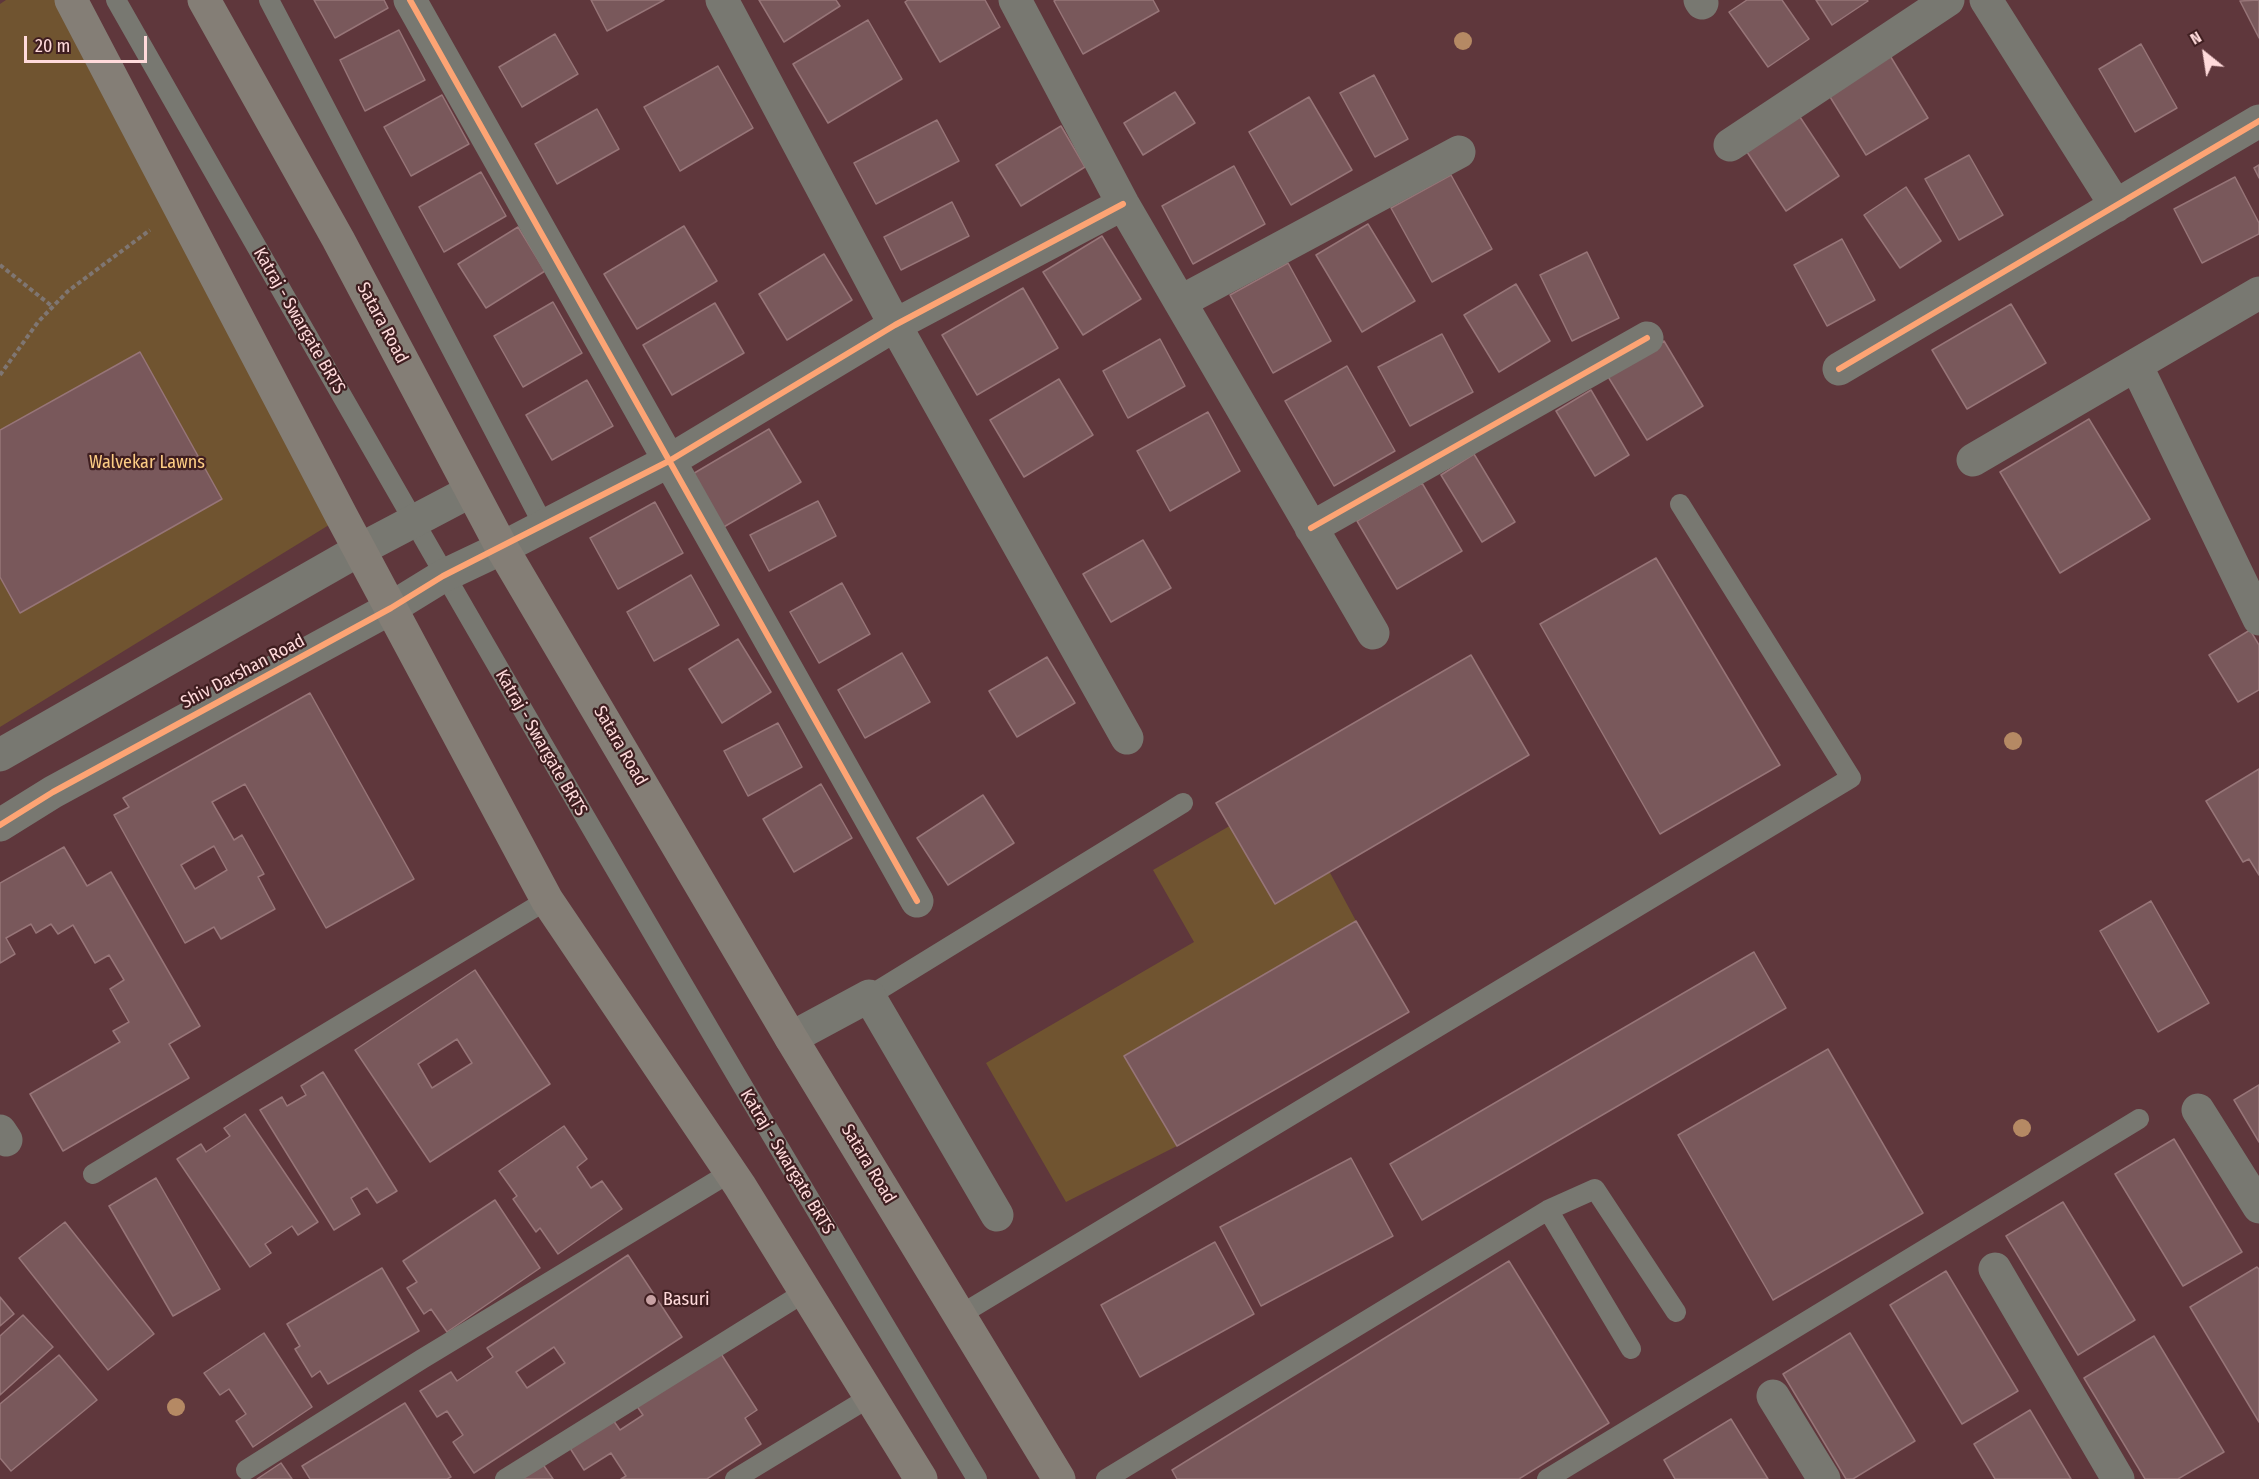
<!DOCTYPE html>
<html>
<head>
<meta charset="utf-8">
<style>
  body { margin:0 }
  #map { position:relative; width:2259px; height:1479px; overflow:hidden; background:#5f373c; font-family:"Fira Sans Condensed",sans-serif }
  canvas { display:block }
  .north { position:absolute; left:2175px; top:24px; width:60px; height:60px; -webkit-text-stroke:4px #3f1e20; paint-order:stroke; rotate:330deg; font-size:16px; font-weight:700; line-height:24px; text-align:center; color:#ffdadb }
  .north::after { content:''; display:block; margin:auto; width:21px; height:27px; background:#ffdadb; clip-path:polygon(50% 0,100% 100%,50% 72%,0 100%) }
  .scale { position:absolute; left:24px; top:36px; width:123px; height:27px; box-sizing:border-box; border:3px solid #ffdadb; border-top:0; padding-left:8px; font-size:18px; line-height:21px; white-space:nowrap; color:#ffdadb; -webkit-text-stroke:4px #3f1e20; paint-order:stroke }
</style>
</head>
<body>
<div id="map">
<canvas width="2259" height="1479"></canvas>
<div class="north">N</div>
<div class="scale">20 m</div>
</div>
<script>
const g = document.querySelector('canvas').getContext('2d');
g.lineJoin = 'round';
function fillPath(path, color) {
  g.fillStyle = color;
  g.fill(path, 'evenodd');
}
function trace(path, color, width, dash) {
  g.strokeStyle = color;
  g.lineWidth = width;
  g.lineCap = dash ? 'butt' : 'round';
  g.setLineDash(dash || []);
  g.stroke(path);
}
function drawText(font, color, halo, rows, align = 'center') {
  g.font = font + ' "Fira Sans Condensed",sans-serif';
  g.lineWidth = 4.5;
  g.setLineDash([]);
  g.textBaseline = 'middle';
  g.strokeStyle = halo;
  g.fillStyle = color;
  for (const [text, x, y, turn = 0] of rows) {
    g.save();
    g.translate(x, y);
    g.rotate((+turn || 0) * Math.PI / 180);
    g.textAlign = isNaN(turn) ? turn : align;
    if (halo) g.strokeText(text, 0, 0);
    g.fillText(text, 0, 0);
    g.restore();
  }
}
const green = new Path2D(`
  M6,0H71L342,517L0,727V4Z
  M1287,793L1356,921L1124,1056L1177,1146L1066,1202L986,1063L1194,942L1153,870Z`);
const building = new Path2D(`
  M314,0H384L388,8L335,38Z
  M591,0H664L607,31Z
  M759,0H836L840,6L784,42Z
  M908,0H985L1000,27L940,62L905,2Z
  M1056,0H1153L1159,11L1083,54L1054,1Z
  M1747,0H1782L1809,39L1768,67L1729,12Z
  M1816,0H1867L1868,1L1832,25Z
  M2259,0V38L2240,1Z
  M868,20L902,79L828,123L793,64Z
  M399,30L425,80L365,111L340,60Z
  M555,34L578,74L522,107L499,67Z
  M2141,44L2177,108L2135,132L2099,69Z
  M1889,54L1928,118L1866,155L1827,92Z
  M718,66L753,128L680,171L644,107Z
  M1374,75L1408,139L1375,157L1340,93Z
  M1175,92L1195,123L1143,155L1124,123Z
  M442,95L469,144L411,176L384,127Z
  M1309,97L1352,170L1291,205L1249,132Z
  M597,109L619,149L557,184L535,144Z
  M1798,114L1839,176L1786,211L1745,149Z
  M937,120L959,161L876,204L854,163Z
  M1061,126L1085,167L1021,206L996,165Z
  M1969,155L2003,215L1959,240L1925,179Z
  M2259,165V178L2254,168Z
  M1234,166L1265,224L1193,264L1162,206Z
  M481,172L506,216L444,252L419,207Z
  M1451,175L1492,249L1432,282L1391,208Z
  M2235,177L2259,223V234L2202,263L2174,209Z
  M1906,187L1941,241L1900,268L1864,215Z
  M952,202L969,236L901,270L884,237Z
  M1368,224L1415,301L1362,332L1316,255Z
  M684,226L717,281L637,329L604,274Z
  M518,227L545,271L486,308L458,264Z
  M1102,236L1141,299L1083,335L1043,272Z
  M1842,239L1875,300L1827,326L1794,265Z
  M1587,252L1619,318L1572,341L1540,275Z
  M824,254L852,300L787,340L759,294Z
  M1288,263L1331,341L1273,373L1230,295Z
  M1516,284L1550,341L1499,372L1464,315Z
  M1023,288L1058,348L977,395L942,335Z
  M553,302L582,353L523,387L494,336Z
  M715,303L744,353L672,395L643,345Z
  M2011,304L2046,363L1967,409L1932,350Z
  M1442,334L1473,392L1410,426L1378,367Z
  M1160,339L1185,386L1128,418L1103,371Z
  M1664,341L1703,406L1647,440L1607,375Z
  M140,352L222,499L20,613L0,577V430Z
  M1347,366L1395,451L1334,486L1285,401Z
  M1059,379L1093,435L1024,477L990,420Z
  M587,380L613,426L552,460L526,415Z
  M1591,390L1629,455L1595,476L1556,411Z
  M1208,412L1240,471L1170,511L1137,451Z
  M2089,419L2150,519L2060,573L2000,472Z
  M769,429L801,482L722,528L691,475Z
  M1474,454L1515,522L1482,542L1441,475Z
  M1422,483L1462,551L1397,589L1357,521Z
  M818,501L836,536L769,571L750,535Z
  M655,502L683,553L618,589L590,538Z
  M1143,540L1171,588L1111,622L1083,574Z
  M1656,558L1780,765L1660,834L1540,624Z
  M691,575L719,625L654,661L627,612Z
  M842,583L870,634L819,663L790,612Z
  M2250,630L2259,645V690L2238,702L2209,655Z
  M738,639L771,692L722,723L689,669Z
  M902,653L930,702L865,738L838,690Z
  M1471,655L1529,755L1275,904L1216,803Z
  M1047,657L1075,703L1017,737L989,691Z
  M310,693L414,879L326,928L245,784L212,802L234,840L242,835L264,874L258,877L275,909L221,939L214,927L185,943L114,815L129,807L123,798ZM214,846L227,870L195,889L181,865Z
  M778,723L802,767L748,796L724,751Z
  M2259,769V875L2249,859L2243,862L2206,801Z
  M821,784L852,838L794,872L763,819Z
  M983,795L1014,843L948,885L917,838Z
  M64,847L87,886L111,872L200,1026L169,1044L189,1078L63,1151L30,1094L120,1042L113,1031L129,1022L110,989L124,980L109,955L95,963L73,925L58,934L51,924L36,933L31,924L6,938L15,954L0,963V883Z
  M2151,901L2209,1003L2158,1032L2100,931Z
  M1356,921L1409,1012L1177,1146L1124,1056Z
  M1754,952L1786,1008L1422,1220L1390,1164Z
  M475,970L550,1084L430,1162L355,1050ZM457,1039L472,1063L432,1088L418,1064Z
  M1828,1049L1923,1213L1773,1300L1678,1135Z
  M323,1072L397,1191L377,1203L367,1188L351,1198L360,1214L334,1230L260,1110L282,1097L287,1106L306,1095L301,1086Z
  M2259,1085V1142L2234,1100Z
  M245,1114L318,1222L298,1235L292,1226L265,1244L271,1253L250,1267L177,1159L201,1144L206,1152L230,1136L224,1128Z
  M564,1126L587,1159L577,1167L591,1188L602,1181L622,1209L558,1254L540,1228L536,1232L513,1199L517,1196L499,1171Z
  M2174,1139L2242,1252L2183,1286L2115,1174Z
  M1351,1158L1393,1236L1261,1306L1220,1227Z
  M156,1178L220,1289L173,1316L109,1206Z
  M495,1200L540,1268L447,1332L431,1309L424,1314L407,1288L417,1282L403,1261Z
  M2063,1202L2135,1320L2078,1355L2006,1236Z
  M65,1222L154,1334L108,1370L19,1258Z
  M1215,1242L1254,1314L1140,1377L1101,1305Z
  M628,1255L682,1337L474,1473L453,1442L463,1435L447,1411L437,1417L420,1391L451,1372L457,1381L493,1357L487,1348ZM554,1347L565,1363L527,1388L516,1372Z
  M1509,1261L1609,1423L1519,1479H1177L1172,1470Z
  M2257,1267L2259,1269V1422L2190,1307Z
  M382,1268L419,1331L328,1384L320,1371L312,1377L295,1349L300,1346L287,1324Z
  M1946,1271L2018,1391L1962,1424L1890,1305Z
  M0,1297L14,1314L0,1326Z
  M23,1315L53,1347L0,1395V1336Z
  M264,1333L312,1407L253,1447L236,1421L246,1414L229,1389L220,1395L204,1373Z
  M1850,1333L1915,1441L1853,1479H1846L1783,1374Z
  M2154,1336L2224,1452L2178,1479H2145L2084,1378Z
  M718,1349L757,1410L745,1418L761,1444L707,1479H621L626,1476L611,1453L584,1470L568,1445L611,1417L620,1430L643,1415L634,1402Z
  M59,1355L97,1400L11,1471L0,1458V1404Z
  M405,1403L451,1477L447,1479H310L302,1466Z
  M2030,1410L2071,1479H1995L1974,1444Z
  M1731,1419L1768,1479H1675L1664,1460Z
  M281,1463L292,1479H257Z
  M542,1463L553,1479H518Z`);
const path = new Path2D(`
  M0,265L53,307
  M0,375L38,322L68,291L150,230`);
const service = new Path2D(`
  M116,0C398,496 682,990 977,1479
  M269,0L544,526
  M869,996L1183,803
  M93,1174L547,900
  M1548,1210L1631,1349
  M960,1315L1851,778L1680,504
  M246,1470L422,1359L731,1172
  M505,1479L805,1292
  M735,1479L870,1397
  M1106,1479L1548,1210L1595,1189L1676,1312
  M1547,1479L2139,1119`);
const minor = new Path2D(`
  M410,0L917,901
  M722,0L895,325L1127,738
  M1015,0L1123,204L1373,633
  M1700,0L1702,3
  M1986,0L2116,206
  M1730,145L1948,0
  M1180,302L1459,152
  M2136,365L2259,619
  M1839,369L2259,121
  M1973,460L2259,293
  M1311,528L1647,338
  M502,548L669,461L895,325L1123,204
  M791,1038L869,996L997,1215
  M2198,1110L2259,1207
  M0,1131L6,1140
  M1995,1269L2118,1479
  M1773,1396L1824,1479`);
const tertiary = new Path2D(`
  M0,755L359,550L471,491
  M0,825L53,792L391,608L443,576L502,548`);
const trunk = new Path2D(`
  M71,0L342,517L547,900L740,1186L921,1479
  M204,0L338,239L502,548L791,1038L1059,1479`);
const cycleway = new Path2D(`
  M410,0L917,901
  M1839,369L2259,121
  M1311,528L1647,338
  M0,825L53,792L391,608L443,576L669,461L895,325L1123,204`);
const trees = [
  [1463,41],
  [2013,741],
  [2022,1128],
  [176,1407]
];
const markers = [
  [651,1300,6,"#c7a1a3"]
];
const streetNames = [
  ["Katraj - Swargate BRTS",299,321,60],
  ["Satara Road",382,323,62],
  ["Shiv Darshan Road",243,672,-28],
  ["Katraj - Swargate BRTS",541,743,60],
  ["Satara Road",620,746,60],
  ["Katraj - Swargate BRTS",787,1162,59],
  ["Satara Road",868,1164,59]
];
const parkNames = [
  ["Walvekar Lawns",147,463]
];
const poiNames = [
  ["Basuri",663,1300]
];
fillPath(green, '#705430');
fillPath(building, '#79585b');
trace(building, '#977578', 1.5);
trace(path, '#7f7672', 4, [4.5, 3]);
trace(service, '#787871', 20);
trace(minor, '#787871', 33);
trace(tertiary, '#787871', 33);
trace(trunk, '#847e76', 33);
trace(cycleway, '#fda474', 6);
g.fillStyle = '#b58964';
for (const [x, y] of trees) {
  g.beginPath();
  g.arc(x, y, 9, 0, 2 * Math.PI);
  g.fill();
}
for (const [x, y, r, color] of markers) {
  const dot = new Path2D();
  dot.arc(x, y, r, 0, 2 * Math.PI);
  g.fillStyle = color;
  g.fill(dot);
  trace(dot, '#3f1e20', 2);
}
drawText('18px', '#ffdadb', '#3f1e20', streetNames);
drawText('18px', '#fccc84', '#3f1e20', parkNames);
drawText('18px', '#ffdadb', '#3f1e20', poiNames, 'left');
</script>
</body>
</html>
